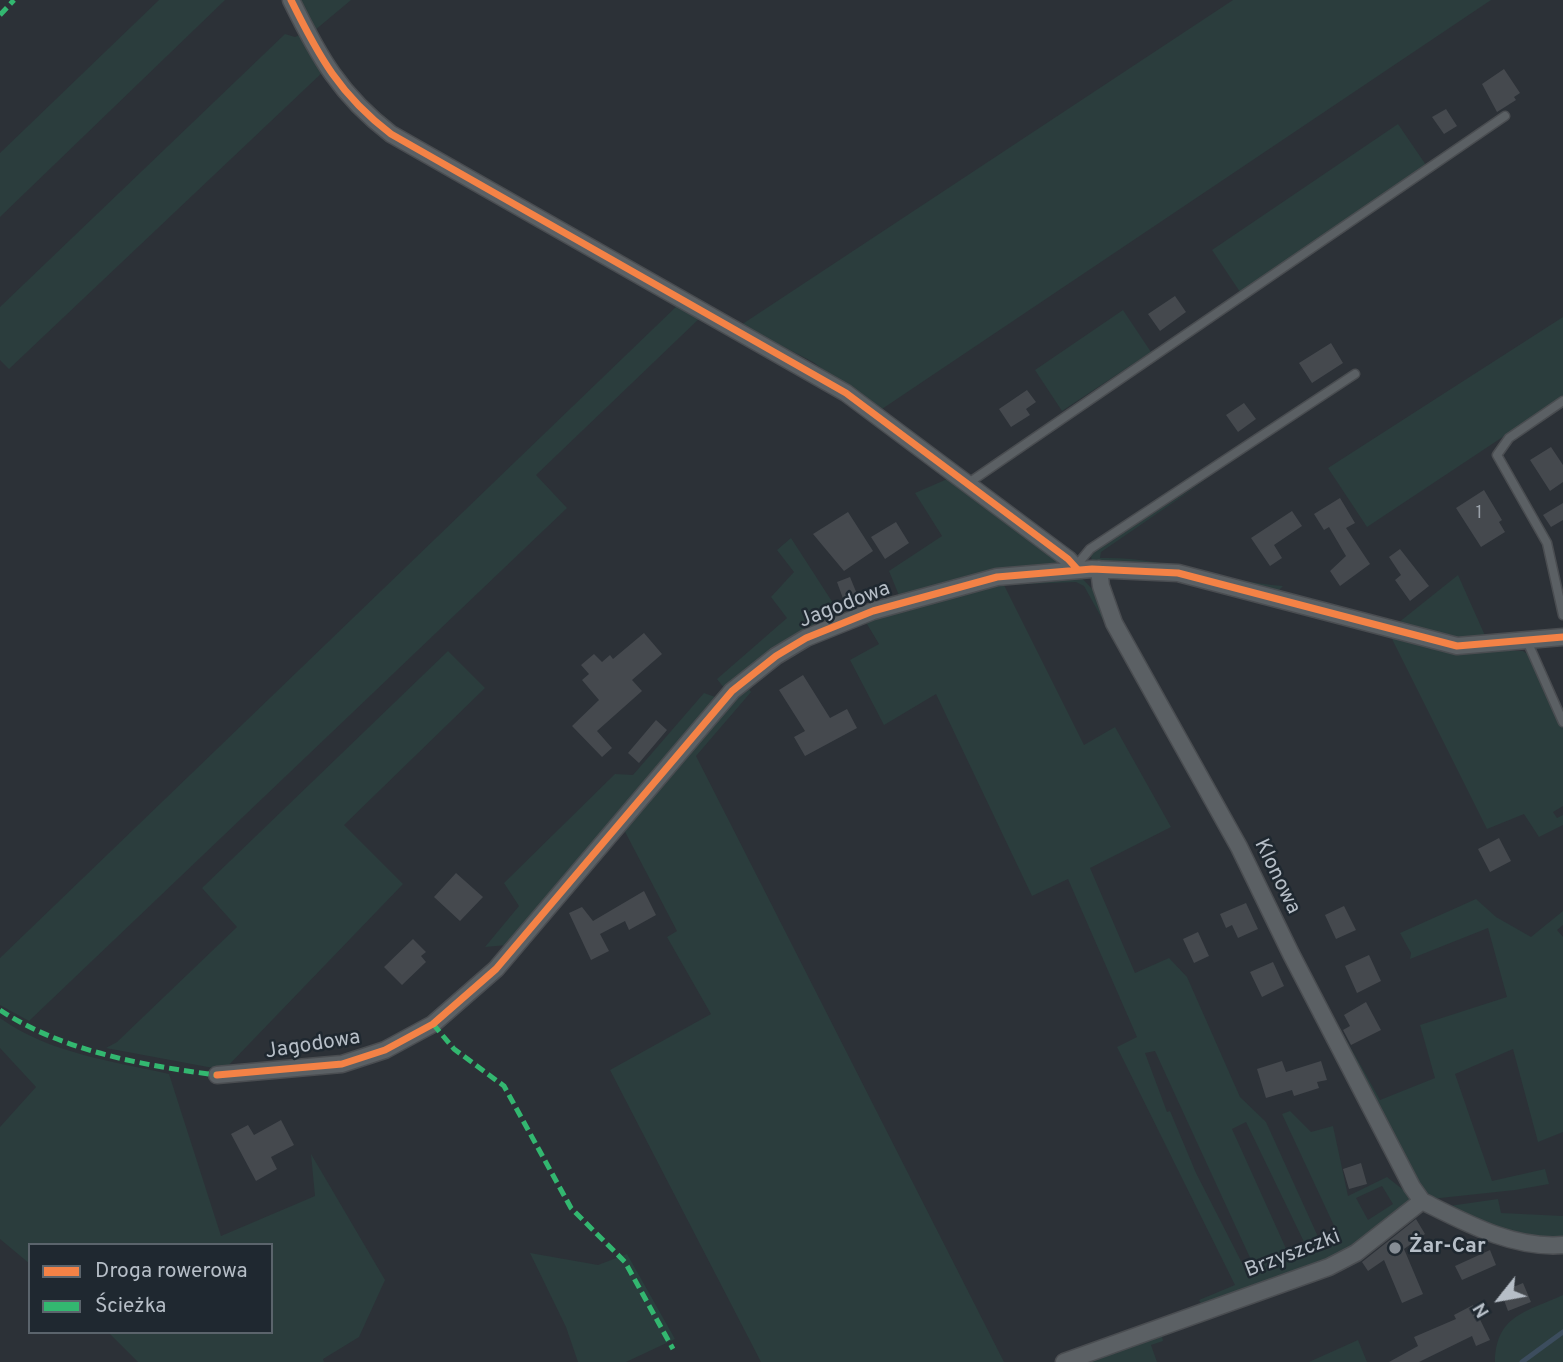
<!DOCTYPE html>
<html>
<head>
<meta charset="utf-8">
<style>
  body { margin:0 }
  #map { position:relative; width:1563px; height:1362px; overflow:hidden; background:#2c3137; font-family:Overpass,sans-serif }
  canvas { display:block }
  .legend { position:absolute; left:28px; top:1243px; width:245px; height:91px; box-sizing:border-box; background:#1f2830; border:2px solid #5b646c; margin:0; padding:9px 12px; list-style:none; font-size:21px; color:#b6bec7 }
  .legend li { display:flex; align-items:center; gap:14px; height:35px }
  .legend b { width:35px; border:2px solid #5b646c }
  .north { position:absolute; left:1465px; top:1264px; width:70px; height:70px; -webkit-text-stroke:5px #1f2830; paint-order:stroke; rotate:239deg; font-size:19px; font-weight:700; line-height:28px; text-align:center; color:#b6bec7 }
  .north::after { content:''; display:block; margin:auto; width:24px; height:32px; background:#b6bec7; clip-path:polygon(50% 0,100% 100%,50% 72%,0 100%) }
</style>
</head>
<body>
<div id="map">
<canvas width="1563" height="1362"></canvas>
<ul class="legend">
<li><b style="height:9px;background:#f48246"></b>Droga rowerowa</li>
<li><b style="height:9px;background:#33b770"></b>Ścieżka</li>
</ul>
<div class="north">N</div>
</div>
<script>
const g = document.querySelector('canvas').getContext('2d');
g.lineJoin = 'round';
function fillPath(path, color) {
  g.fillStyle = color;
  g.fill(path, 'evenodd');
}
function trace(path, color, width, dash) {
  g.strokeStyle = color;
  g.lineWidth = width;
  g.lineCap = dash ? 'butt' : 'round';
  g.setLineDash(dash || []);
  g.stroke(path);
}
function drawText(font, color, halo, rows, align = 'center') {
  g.font = font + ' Overpass,sans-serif';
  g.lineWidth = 5;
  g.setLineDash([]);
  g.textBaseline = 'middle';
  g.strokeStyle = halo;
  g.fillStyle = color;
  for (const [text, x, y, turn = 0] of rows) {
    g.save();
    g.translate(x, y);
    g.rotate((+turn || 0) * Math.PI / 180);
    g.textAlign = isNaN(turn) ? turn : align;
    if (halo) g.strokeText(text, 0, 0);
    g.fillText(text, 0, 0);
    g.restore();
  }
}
const green = new Path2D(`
  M159,0H225L0,217V153Z
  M301,0H351L314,31Z
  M1233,0H1491L879,411L813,362L741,325Z
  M285,34L295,37L302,34L325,70L9,369L0,360V307Z
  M1398,124L1426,165L1240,292L1212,250Z
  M680,303L703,315L536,475L567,508L29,1021L0,1005V958Z
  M1123,310L1151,352L1062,411L1035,370Z
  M1563,317V397L1367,527L1328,468Z
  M952,477L1063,560L1060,566L900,598L889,571L942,536L915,493Z
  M1206,480L1101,552L1100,558C1166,556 1220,581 1283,586L1274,595L1092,562L1091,556L1096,550Z
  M791,538L842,617L724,688L717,679L787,618L771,597L794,572L777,550Z
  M1079,575L1094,591L1212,806L1207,808L1084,586L1076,582L1004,585L1084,745L1115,727L1171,827L1090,868L1135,973L1169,958L1187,977L1240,1097L1266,1122L1319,1239L1337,1232L1282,1114L1290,1111L1311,1132L1333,1126L1348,1196L1387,1177L1411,1196L1407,1207L1351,1252L1202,1306L1199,1300L1235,1285L1117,1047L1137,1037L1068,879L1032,896L936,694L884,725L850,660L879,644L864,619L978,585ZM1155,1051L1252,1262L1243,1265L1196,1173L1170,1111L1167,1112L1145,1053ZM1246,1122L1305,1244L1288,1253L1232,1129ZM1382,1186L1393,1204L1368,1220L1356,1198Z
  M1458,575L1487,640L1465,641L1398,623Z
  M1391,637L1443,650L1523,651L1529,655L1563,728V806L1553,812L1557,818L1563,815V825L1539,837L1524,814L1487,829Z
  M448,651L485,688L344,825L403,884L224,1070L106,1048L117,1042L237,927L202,888Z
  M748,687L751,692L696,756L1004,1362H761L610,1070L711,1014L667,937L677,931L622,826L736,693Z
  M704,693L718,698L507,945L485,947L519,906L504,883L615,774L633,775Z
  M1476,899L1496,917L1531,937L1563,911V925L1557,930L1563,937V1132L1538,1142L1513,1049L1455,1074L1492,1181L1545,1169L1549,1184L1515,1190L1431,1199L1417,1183L1332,1014L1380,1100L1435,1078L1420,1025L1507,997L1488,928L1410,959L1411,953L1400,933Z
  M0,1018C49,1053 111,1061 169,1074L221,1236L315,1196L311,1154L385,1280L359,1337L323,1359L324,1362H138L108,1332H271V1245H30V1264L0,1239V1127L36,1087L0,1048Z
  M1498,1199L1501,1213L1563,1216V1238C1519,1239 1483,1223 1442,1207Z
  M530,1253L598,1265L627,1254L675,1339L626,1362H578L566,1327Z
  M1563,1295V1362H1495C1496,1315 1526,1312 1563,1295Z
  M1161,1331L1163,1341L1151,1345L1157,1362H1077Z
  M1358,1340L1367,1362H1309Z`);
const stream = new Path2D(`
  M1522,1362L1563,1332`);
const building = new Path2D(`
  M1504,69L1520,93L1514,97L1516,100L1497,112L1482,84Z
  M1446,109L1457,126L1444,134L1432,117Z
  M1175,296L1186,312L1160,331L1148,314Z
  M1331,343L1343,363L1312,383L1299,363Z
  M1027,390L1036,402L1026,409L1030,415L1011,427L999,409Z
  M1244,403L1256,419L1238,432L1226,415Z
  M1551,447L1563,465V482L1550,491L1530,460Z
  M1484,490L1502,520L1499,522L1505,532L1481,547L1456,508Z
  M1340,498L1355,523L1346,528L1370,564L1340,586L1330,571L1346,556L1329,527L1324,530L1314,514Z
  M1563,503V520L1551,527L1543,515Z
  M1292,511L1302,526L1274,545L1282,558L1270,566L1251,538Z
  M848,512L873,551L844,571L813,534Z
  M896,522L909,543L885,559L871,537Z
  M1400,549L1429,586L1410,601L1395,580L1401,575L1389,557Z
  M850,577L859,599L845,604L837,582Z
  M644,633L662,654L632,680L642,691L597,731L612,748L602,757L572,726L599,700L582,680L589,674L581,665L594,654L602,662L610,655L613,659Z
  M803,675L830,718L847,709L857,728L805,756L794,737L805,731L779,690Z
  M656,720L667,730L639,763L628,753Z
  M1499,838L1511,861L1490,872L1478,849Z
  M456,873L483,897L460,921L434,897Z
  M644,891L656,915L629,930L625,921L600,934L609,951L591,960L569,913L582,907L593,921Z
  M1246,903L1258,929L1238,938L1232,925L1226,928L1220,914Z
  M1344,906L1356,930L1336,939L1325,915Z
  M1198,932L1209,956L1194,963L1183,939Z
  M413,939L426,952L421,956L426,962L402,985L384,967Z
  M1369,955L1381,981L1357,993L1345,966Z
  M1273,962L1284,986L1262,997L1250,972Z
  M1366,1002L1381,1030L1351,1045L1343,1030L1350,1026L1344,1015Z
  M1282,1061L1286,1072L1321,1061L1327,1080L1317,1082L1319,1088L1294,1096L1292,1090L1266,1098L1257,1069Z
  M281,1120L294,1145L271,1157L277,1169L256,1181L231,1134L248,1125L254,1135Z
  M1361,1163L1367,1184L1349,1189L1343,1169Z
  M1416,1219L1425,1234L1404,1249L1423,1294L1402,1303L1384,1260L1368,1271L1362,1262Z
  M1490,1250L1496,1265L1462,1280L1455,1266Z
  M1523,1283L1531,1302L1508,1311L1501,1292Z
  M1473,1305L1490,1340L1476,1346L1472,1336L1419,1362H1389L1418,1346L1414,1337L1456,1319L1454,1315Z`);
const lane = new Path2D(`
  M1563,401L1509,438L1497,455L1547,543L1563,615
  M967,484L1505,116
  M1076,566L1090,549L1355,374
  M1527,641L1563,722`);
const street = new Path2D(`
  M291,0C319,57 340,95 391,134L846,393L1068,559L1078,570
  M1099,569L1101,586L1114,623L1239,847L1291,954L1412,1187L1422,1201
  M217,1075L342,1064L385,1050L433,1024L496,969L732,691L776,656L806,638L873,611L997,577L1092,569L1178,573L1457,646L1563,637
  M1064,1362L1329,1267L1356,1253L1422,1201C1466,1223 1513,1249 1563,1245`);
const quiet = new Path2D(`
  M0,15L14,0
  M0,1010C62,1051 145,1066 217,1075
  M433,1024L454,1049L504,1086L571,1208L625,1262L673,1349`);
const cycleway = new Path2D(`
  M291,0C319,57 340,95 391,134L846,393L1068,559L1078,570
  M217,1075L342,1064L385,1050L433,1024L496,969L732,691L776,656L806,638L873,611L997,577L1092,569L1178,573L1457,646L1563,637`);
const markers = [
  [1395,1248,7,"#868d95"]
];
const numberNames = [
  ["1",1479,514]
];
const streetNames = [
  ["Jagodowa",845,606,-21],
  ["Klonowa",1276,877,64],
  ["Jagodowa",313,1046,-9],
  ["Brzyszczki",1293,1255,-21]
];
const poiNames = [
  ["Żar-Car",1409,1248]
];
fillPath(green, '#2b3d3d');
trace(stream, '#3c4d5e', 5);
fillPath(building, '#45494e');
trace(lane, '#4a4d51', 11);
trace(street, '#4a4d51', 19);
trace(lane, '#5b6064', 8);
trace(street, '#5b6064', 16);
trace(quiet, '#33b770', 5, [10, 5]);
trace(cycleway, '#f48246', 7);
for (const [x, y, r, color] of markers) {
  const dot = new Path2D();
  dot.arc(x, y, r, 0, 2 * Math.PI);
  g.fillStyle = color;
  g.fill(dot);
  trace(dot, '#1f2830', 2.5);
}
drawText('18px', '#9aa1a9', null, numberNames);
drawText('21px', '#b6bec7', '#1f2830', streetNames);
drawText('bold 21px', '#b6bec7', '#1f2830', poiNames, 'left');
</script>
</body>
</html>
